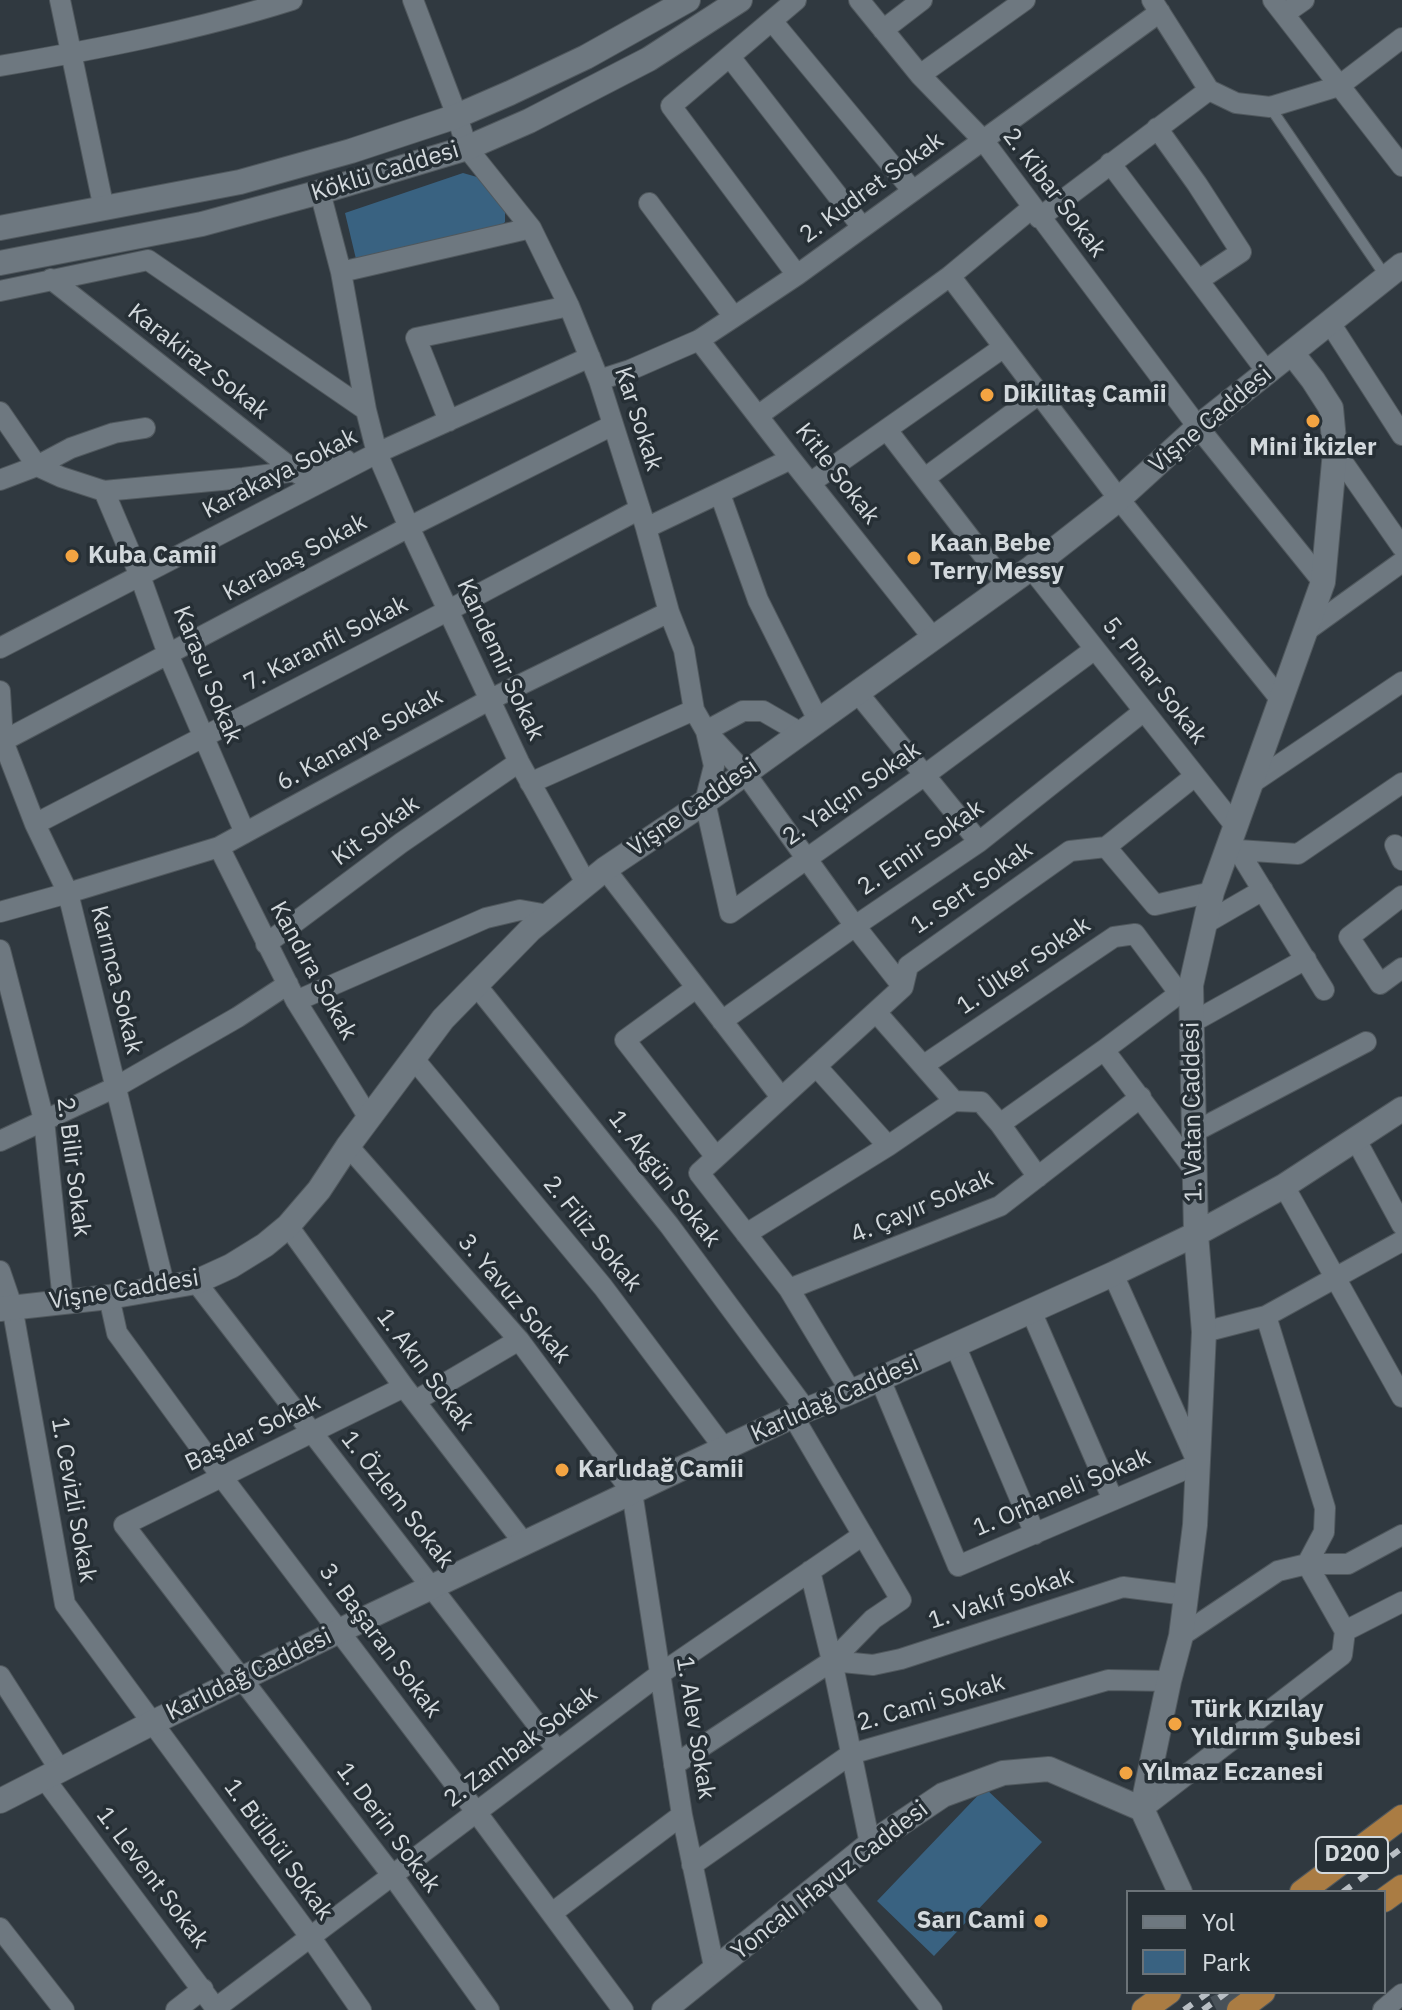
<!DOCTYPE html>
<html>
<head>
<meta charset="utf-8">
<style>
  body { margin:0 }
  #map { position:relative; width:1402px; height:2010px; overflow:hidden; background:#303940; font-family:"IBM Plex Sans",sans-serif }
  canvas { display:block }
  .legend { position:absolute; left:1126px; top:1890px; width:260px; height:104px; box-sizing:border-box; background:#262f35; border:2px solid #6b7378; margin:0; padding:10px 14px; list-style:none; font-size:24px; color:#d3d9dd }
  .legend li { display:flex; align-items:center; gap:16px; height:40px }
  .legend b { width:40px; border:2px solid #6b7378 }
</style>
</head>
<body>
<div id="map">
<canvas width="1402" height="2010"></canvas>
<ul class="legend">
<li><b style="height:10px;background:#6e7880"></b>Yol</li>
<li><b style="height:22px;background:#396281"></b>Park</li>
</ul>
</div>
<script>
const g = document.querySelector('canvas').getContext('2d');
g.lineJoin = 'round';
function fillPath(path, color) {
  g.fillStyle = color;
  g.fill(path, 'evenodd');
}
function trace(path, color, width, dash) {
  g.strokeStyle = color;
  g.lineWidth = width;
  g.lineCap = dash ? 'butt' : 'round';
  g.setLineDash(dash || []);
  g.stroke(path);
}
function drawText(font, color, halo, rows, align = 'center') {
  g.font = font + ' "IBM Plex Sans",sans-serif';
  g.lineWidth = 7;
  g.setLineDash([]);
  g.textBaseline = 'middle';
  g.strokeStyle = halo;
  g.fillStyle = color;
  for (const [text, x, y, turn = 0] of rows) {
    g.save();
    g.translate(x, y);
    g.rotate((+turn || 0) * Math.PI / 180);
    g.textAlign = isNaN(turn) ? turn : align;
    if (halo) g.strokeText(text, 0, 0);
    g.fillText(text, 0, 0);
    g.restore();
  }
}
const green = new Path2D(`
  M463,173L477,177L505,210V222L496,230L356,259L345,213Z
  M985,1788L1042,1842L934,1956L877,1901Z`);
const secondaryTunnel = new Path2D(`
  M1234,1992L1244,2010`);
const trunkTunnel = new Path2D(`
  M1221,1992L1230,2010`);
const service = new Path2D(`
  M1270,107L1386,277`);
const minor = new Path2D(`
  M60,0L104,209
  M413,0L457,116L467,148L531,228L569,306L599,380L646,528L669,612L684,650L694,710L706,731L714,766L705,802L730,913L925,775L1095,649
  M796,0L671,106L797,275
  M859,0L920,75L983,140L1198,427L1323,582
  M1152,0L1209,90L1236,103L1270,107L1339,86L1402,38
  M1273,0L1402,166
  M1284,14L1304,0
  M772,21L913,191
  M883,30L922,0
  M730,57L862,227
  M0,66C98,49 197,30 292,0
  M920,75L1025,0
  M1157,128L1197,184L1241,252L1199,280
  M1110,163L1267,372
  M320,192L341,272L366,410L377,453L409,527L519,762L586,883
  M649,203L734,317
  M1039,218L1209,90
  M341,272L531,228
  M950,276L1119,499L1281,700
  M51,279L300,475
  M0,291L148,260L366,410
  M1330,323L1402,435
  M699,340L791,459L934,639
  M599,380L630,370L699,340L734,317L797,275L1160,12
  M0,412L37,466
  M759,415L950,276L1032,208
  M449,421L416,338L569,306
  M887,430L1007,586
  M1335,451L1402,547
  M37,466L61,477L104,491L243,478L296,471L346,460
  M925,478L1039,394
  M0,480L37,466L71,448L114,433L145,428
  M810,483L1004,347
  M104,491L140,576L168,654L245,833
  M720,494L758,600L818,720
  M646,528L791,459
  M1031,568L1236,827
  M1306,631L1402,562
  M0,648L377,453L590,357
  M0,691L3,741L35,824L68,893L165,1288
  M857,692L979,842
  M801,733L763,711H743L706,731L745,773L855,926L903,987
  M3,741L409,527L613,425
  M530,783L694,710
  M1252,783L1402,682
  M35,824L449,610L640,509
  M1395,845L1402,860
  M219,847L296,1001L369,1118
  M1106,847L1155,905L1212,892
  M1229,847L1238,850L1298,854L1402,783
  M1238,850L1324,990
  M605,869L781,1097
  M1402,896L1349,937L1380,984L1402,968
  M0,912L68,893L219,847L489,700L669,612
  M1206,923L1263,890
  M266,944L401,843L519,762
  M0,950L44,1120L63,1301
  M476,985L669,1225L806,1410
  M696,988L625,1040L716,1157
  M296,1001L486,918L520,910L548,915
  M876,1012L954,1101L981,1102L1000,1124L1038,1177
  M722,1021L855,926L979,842L1144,711
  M1191,1023L1306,959
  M1104,1050L1195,1171
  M413,1058L603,1287L724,1448
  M924,1065L1114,937L1135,934L1179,993
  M816,1066L888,1146
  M1000,1124L1104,1050L1188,987
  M1194,1132L1366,1042
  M1356,1140L1402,1225
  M0,1141L116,1087L238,1017L288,984
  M348,1146L519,1340L632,1492L682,1815L715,1971
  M1284,1186L1402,1397
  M288,1226L404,1387L524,1543
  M746,1234L888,1146L954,1101
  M0,1271L12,1306L65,1604L311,1938L361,2010
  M196,1282L557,1750
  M789,1289L1000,1206L1141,1097
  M109,1297L117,1333L222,1477L477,1813L623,2010
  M1031,1311L1113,1500
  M1266,1316L1325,1508L1324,1532L1307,1564L1345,1631
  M1204,1332L1266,1316L1402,1241
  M955,1345L1035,1534
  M880,1379L958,1566L1198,1464L1113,1274
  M404,1387L124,1525L392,1875L489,2010
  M851,1392L789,1289L699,1173L903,987L908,966L1070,851L1106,847L1195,776
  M415,1401L519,1340
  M793,1416L901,1600L873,1619L832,1661L870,1844
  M810,1571L832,1661
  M1181,1636L1278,1571L1307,1564H1348L1402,1535
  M832,1661L873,1665L901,1659L1123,1587L1186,1595
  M0,1676L60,1770
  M674,1765L832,1661
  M44,1778L217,2010
  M1142,1809L1342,1655L1345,1631L1402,1602
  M692,1865L851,1754L1108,1680L1169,1681
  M828,1878L932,2010
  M552,1913L682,1815
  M0,1928L64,2010
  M216,2008L660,1674L863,1535
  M176,2010L203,1989
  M1383,2010L1402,1994`);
const secondary = new Path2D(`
  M0,228L240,182L351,151L457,116L510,93L586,57L688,0
  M0,263L202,224L320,192L467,148L529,121L649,59L740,0
  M0,1309L109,1297L196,1282L231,1266L265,1245L288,1226L319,1190L348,1146L443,1019L530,930L605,869L705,802L1031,568L1119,499L1198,427L1402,265
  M0,1801L152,1723L339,1631L693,1463L806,1410L851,1392L1113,1274L1196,1234L1284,1186L1402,1109
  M1180,1892L1142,1809L1169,1681L1181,1636L1195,1525L1204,1332L1196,1234L1191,985L1212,892L1323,582L1335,451L1331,408L1313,380L1292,353
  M664,2010L870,1844L943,1795L1003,1773L1049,1769L1142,1809`);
const trunk = new Path2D(`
  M1302,1892L1402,1817
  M1384,1900L1402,1887
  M1144,2010L1169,1992
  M1239,2010L1263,1992`);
const rail = new Path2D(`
  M1343,1892L1402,1848
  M1184,2010L1209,1992
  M1203,2010L1227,1992`);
const markers = [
  [987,395,8,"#f3a442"],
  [1313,421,8,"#f3a442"],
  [72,556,8,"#f3a442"],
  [914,558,8,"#f3a442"],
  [562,1470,8,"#f3a442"],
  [1175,1724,8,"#f3a442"],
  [1126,1773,8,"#f3a442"],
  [1041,1921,8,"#f3a442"]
];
const shields = [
  [1352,1855,72]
];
const shieldNames = [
  ["D200",1352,1855]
];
const streetNames = [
  ["Köklü Caddesi",385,172,-17],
  ["2. Kudret Sokak",872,188,-36],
  ["2. Kibar Sokak",1054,193,53],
  ["Karakiraz Sokak",198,362,38],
  ["Kar Sokak",638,419,72],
  ["Vişne Caddesi",1211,420,-40],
  ["Karakaya Sokak",280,474,-27],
  ["Kitle Sokak",837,474,52],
  ["Karabaş Sokak",295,558,-28],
  ["7. Karanfil Sokak",326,644,-27],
  ["Kandemir Sokak",500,660,65],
  ["Karasu Sokak",207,675,68],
  ["5. Pınar Sokak",1154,681,52],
  ["6. Kanarya Sokak",360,740,-29],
  ["2. Yalçın Sokak",852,794,-35],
  ["Vişne Caddesi",693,808,-35],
  ["Kit Sokak",376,831,-36],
  ["2. Emir Sokak",921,848,-35],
  ["1. Sert Sokak",972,888,-35],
  ["1. Ülker Sokak",1024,966,-34],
  ["Kandıra Sokak",313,971,61],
  ["Karınca Sokak",116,980,76],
  ["1. Vatan Caddesi",1193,1112,-91],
  ["2. Bilir Sokak",73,1167,83],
  ["1. Akgün Sokak",664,1179,52],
  ["4. Çayır Sokak",922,1207,-23],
  ["2. Filiz Sokak",592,1234,51],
  ["Vişne Caddesi",124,1290,-9],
  ["3. Yavuz Sokak",514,1299,50],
  ["1. Akın Sokak",425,1370,53],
  ["Karlıdağ Caddesi",835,1399,-24],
  ["Başdar Sokak",253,1433,-26],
  ["1. Orhaneli Sokak",1062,1493,-23],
  ["1. Cevizli Sokak",73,1500,80],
  ["1. Özlem Sokak",397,1500,52],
  ["1. Vakıf Sokak",1001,1599,-18],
  ["3. Başaran Sokak",380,1641,53],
  ["Karlıdağ Caddesi",249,1675,-26],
  ["2. Cami Sokak",931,1703,-16],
  ["1. Alev Sokak",695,1728,81],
  ["2. Zambak Sokak",521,1747,-37],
  ["1. Derin Sokak",388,1828,53],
  ["1. Bülbül Sokak",278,1850,54],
  ["1. Levent Sokak",152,1878,53],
  ["Yoncalı Havuz Caddesi",830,1881,-38]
];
const poiNames = [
  ["Dikilitaş Camii",1003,395],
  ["Mini İkizler",1313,448,"center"],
  ["Kaan Bebe",930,544],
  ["Terry Messy",930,572],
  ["Kuba Camii",88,556],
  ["Karlıdağ Camii",578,1470],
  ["Türk Kızılay",1191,1710],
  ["Yıldırım Şubesi",1191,1738],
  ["Yılmaz Eczanesi",1142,1773],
  ["Sarı Cami",1025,1921,"right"]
];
fillPath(green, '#396281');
trace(secondaryTunnel, '#485158', 24, [24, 12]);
trace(trunkTunnel, '#485158', 24, [24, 12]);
trace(service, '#50585d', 12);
trace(minor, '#50585d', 22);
trace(secondary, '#50585d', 26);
trace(trunk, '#50585d', 26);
trace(service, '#6e7880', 10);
trace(minor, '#6e7880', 20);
trace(secondary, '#6e7880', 24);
trace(trunk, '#aa7c43', 24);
trace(rail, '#b9bfc4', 6, [10, 10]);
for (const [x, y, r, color] of markers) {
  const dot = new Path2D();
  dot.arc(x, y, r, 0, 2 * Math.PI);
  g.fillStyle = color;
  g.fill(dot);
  trace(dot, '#262f35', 3);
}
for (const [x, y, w] of shields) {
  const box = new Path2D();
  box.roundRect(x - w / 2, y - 18, w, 36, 6);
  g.fillStyle = '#262f35';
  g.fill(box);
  trace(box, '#d3d9dd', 2);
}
drawText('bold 22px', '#d3d9dd', null, shieldNames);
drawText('24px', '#d3d9dd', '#262f35', streetNames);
drawText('bold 24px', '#d3d9dd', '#262f35', poiNames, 'left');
</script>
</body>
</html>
